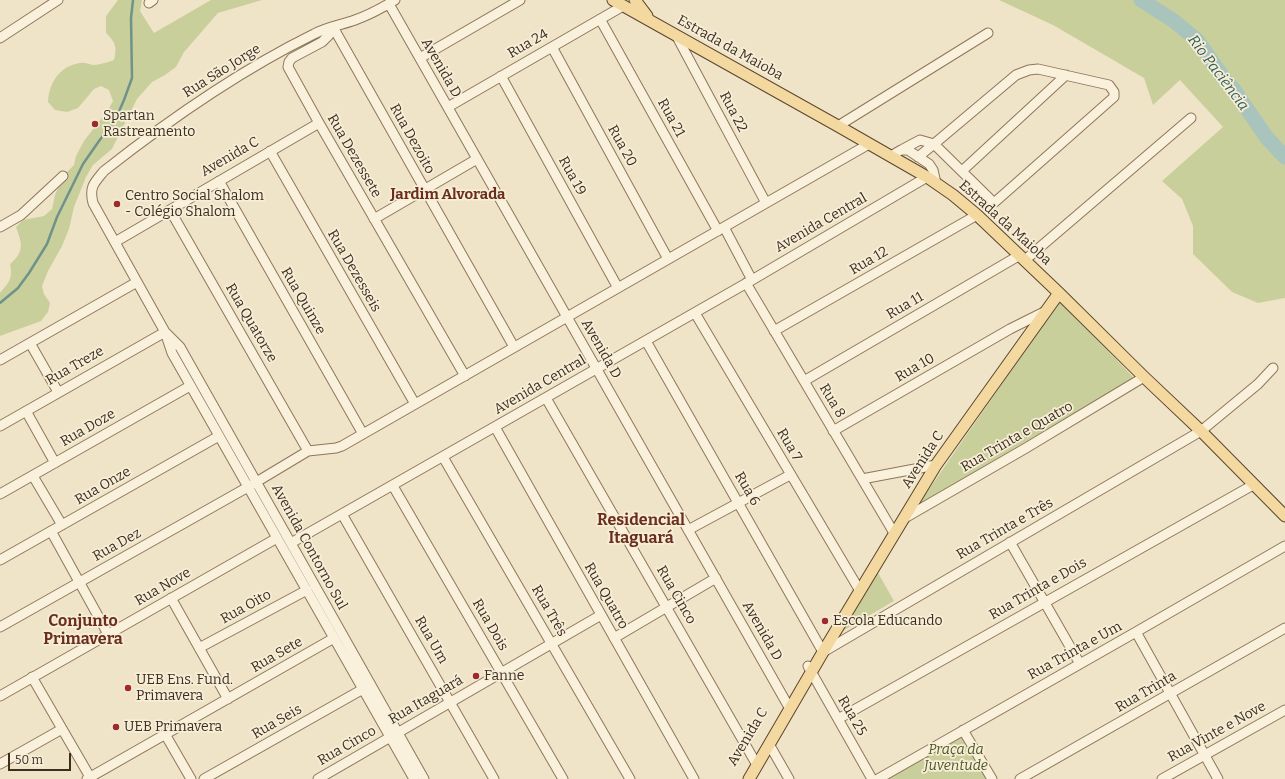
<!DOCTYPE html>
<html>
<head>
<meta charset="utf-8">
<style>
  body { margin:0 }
  #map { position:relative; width:1285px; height:779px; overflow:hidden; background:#f0e4c8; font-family:Bitter,serif }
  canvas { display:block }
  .scale { position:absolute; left:8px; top:753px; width:63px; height:18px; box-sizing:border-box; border:2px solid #3d2e20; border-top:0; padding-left:5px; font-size:12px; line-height:14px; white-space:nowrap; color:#3d2e20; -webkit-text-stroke:3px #f7eed8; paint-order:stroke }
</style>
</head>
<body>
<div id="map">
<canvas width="1285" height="779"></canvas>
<div class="scale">50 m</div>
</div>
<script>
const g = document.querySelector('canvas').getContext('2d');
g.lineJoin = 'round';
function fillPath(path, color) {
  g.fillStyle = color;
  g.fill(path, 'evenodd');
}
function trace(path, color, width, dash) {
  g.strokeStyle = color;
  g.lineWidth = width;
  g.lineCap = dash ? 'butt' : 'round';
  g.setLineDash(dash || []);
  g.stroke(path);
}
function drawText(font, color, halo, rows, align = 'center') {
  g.font = font + ' Bitter,serif';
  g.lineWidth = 3.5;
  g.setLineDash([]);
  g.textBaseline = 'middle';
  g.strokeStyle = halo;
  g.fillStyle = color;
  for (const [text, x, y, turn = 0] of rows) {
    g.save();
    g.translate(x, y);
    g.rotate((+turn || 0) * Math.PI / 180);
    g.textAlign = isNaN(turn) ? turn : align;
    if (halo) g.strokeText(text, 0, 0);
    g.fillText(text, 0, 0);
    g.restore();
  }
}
const green = new Path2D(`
  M118,0H142L140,11L154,33L211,0H262L218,13L184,52L176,67L165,75L152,82L137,99L112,149L93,165L86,177L74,207L69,229L62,246L48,271L42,286L44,294L50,303L48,312L41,321L0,336V293C9,282 13,279 10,264C25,251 22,244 16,227L23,220L44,216L52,209L55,195L63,176L74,165L76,156L84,141L108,110L113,101L109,90L101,86L94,89L78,108L67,112L55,110L48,102C49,82 60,66 80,63C85,62 88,64 93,65C100,65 107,62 114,60C117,47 116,43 106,33V16Z
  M999,0H1285V298L1258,303L1232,292L1193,254V226L1182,199L1162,181L1223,127L1180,80L1153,105L1144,78L1053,25Z
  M1060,300L1134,378L918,505Z
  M877,571L894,601L841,632Z
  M963,730L992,779H878Z`);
const stream = new Path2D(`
  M0,303L18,288L29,273L47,244L57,217L83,164L99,141L108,129L117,116L124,100L132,78L131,18L133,0`);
const river = new Path2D(`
  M1141,0L1174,21L1197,40L1225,80L1234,90L1267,138L1285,157`);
const minor = new Path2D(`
  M395,0C382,8 369,15 355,20C341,25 327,27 314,34C239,71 170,119 104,171C94,183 89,187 93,203L165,332L172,353L414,779
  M149,3L153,0
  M389,4L790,709
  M600,19L718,231
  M333,27L329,35L322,42L292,58L289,62L288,67L319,123L465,376
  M333,27L514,347
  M676,35L766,203
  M0,38L58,0
  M552,47L668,259
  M420,58L520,0
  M501,76L618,288
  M448,107L623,6
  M838,126L988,33
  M903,149L920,140L934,144L992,201L995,202L1114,97V92L1109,85L1038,69L1029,70L1016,75L934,144L918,157
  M270,151L415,404
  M891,156L901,150H908L929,164L933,170L936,183
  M962,171L1066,75
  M219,181L363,434
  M170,210L308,451
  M374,219L477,159
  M0,227L21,215L63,176
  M724,227L752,280
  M115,242L319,123
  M1025,260L1191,118
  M746,283L894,533
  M695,313L860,591
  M774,331L977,215
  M166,333L180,347L424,779
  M646,341L823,652L1201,431L1258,384L1273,368
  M30,343L58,392
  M0,360L137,282
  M804,381L1020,255
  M546,398L757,765
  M26,411L55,463
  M0,426L165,332
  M495,427L694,779
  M833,431L1010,329L1046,311
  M443,457L630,779
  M33,476L62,525
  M862,479L936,465
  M393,486L563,779
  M0,494L190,386
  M342,514L494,779
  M903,519L1026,448L1144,377
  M688,530L790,475
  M51,531L108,634
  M1010,542L1080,664
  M291,543L752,280L927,177
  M0,560L219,436
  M171,598L228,699
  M0,627L248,487L308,451L336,448L342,446L869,144
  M1136,632L1218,779
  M614,638L716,578
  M199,648L307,590
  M808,666L872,779
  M32,677L90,777
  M0,696L277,538
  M838,719L1253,485
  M963,730L992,779
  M165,734L191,779
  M769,744L789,779
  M0,764L62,729
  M87,779L334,638
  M204,779L363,689
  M318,779L601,615
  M878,779L1136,632L1285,546
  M1020,779L1285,628
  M1162,779L1285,710`);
const major = new Path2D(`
  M613,0L838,126L927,177L953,195L977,215L1059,293L1144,377L1201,431L1285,516
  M635,0L647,16
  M749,779L823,652L936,465L1059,293`);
const markers = [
  [95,124,4,"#9e2a2b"],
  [117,204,4,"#9e2a2b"],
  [825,621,4,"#9e2a2b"],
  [476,676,4,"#9e2a2b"],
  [128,688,4,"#9e2a2b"],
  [116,727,4,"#9e2a2b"]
];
const streetNames = [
  ["Rua 24",528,44,-30],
  ["Estrada da Maioba",730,48,29],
  ["Avenida D",441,68,60],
  ["Rua São Jorge",222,71,-32],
  ["Rua 22",733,112,62],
  ["Rua 21",671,118,61],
  ["Rua Dezoito",412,139,61],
  ["Rua 20",622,146,61],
  ["Rua Dezessete",354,156,60],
  ["Avenida C",230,157,-30],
  ["Rua 19",572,176,61],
  ["Avenida Central",821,223,-30],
  ["Estrada da Maioba",1005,223,42],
  ["Rua 12",869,261,-30],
  ["Rua Dezesseis",354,271,60],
  ["Rua Quinze",303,301,60],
  ["Rua 11",905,306,-30],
  ["Rua Quatorze",251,323,60],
  ["Avenida D",601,349,60],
  ["Rua Treze",75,366,-30],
  ["Rua 10",915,368,-30],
  ["Avenida Central",540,385,-30],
  ["Rua 8",832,401,59],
  ["Rua Doze",88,428,-30],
  ["Rua Trinta e Quatro",1017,437,-30],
  ["Rua 7",789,445,60],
  ["Avenida C",923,460,-57],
  ["Rua Onze",103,486,-30],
  ["Rua 6",747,489,60],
  ["Rua Trinta e Três",1005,529,-30],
  ["Rua Dez",117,545,-29],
  ["Avenida Contorno Sul",309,547,61],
  ["Rua Nove",163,587,-30],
  ["Rua Trinta e Dois",1038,589,-30],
  ["Rua Cinco",676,595,60],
  ["Rua Quatro",606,596,60],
  ["Rua Oito",246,607,-29],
  ["Rua Três",549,611,60],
  ["Rua Dois",490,625,60],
  ["Avenida D",762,631,60],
  ["Rua Um",431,640,60],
  ["Rua Trinta e Um",1075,651,-29],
  ["Rua Sete",277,655,-30],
  ["Rua Trinta",1146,692,-30],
  ["Rua Itaguará",426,700,-30],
  ["Rua 25",852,716,60],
  ["Rua Seis",277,722,-30],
  ["Rua Vinte e Nove",1217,732,-29],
  ["Avenida C",748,737,-59],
  ["Rua Cinco",347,746,-30]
];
const poiNames = [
  ["Spartan",103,116],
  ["Rastreamento",103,132],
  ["Centro Social Shalom",125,196],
  ["- Colégio Shalom",125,212],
  ["Escola Educando",833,621],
  ["Fanne",484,676],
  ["UEB Ens. Fund.",136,680],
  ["Primavera",136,696],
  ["UEB Primavera",124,727]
];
const parkNames = [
  ["Praça da",956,750],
  ["Juventude",956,766]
];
const waterNames = [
  ["Rio Paciência",1218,73,53]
];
const neighbourhoodNames = [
  ["Jardim Alvorada",448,195]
];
const quarterNames = [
  ["Residencial",641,521],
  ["Itaguará",641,539],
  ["Conjunto",83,622],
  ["Primavera",83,640]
];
fillPath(green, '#c9cf9b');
trace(stream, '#6f938a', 2.5);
trace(river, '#a9c4bc', 15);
trace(minor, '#8d765c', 11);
trace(major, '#5b4430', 13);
trace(minor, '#faf1dc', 9);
trace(major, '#f3d9a0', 11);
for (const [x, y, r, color] of markers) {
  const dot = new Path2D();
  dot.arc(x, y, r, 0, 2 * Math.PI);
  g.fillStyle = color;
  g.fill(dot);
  trace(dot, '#f7eed8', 1.5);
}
drawText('14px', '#3d2e20', '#f7eed8', streetNames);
drawText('14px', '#3d2e20', '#f7eed8', poiNames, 'left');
drawText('italic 14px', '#4d5a26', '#f7eed8', parkNames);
drawText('italic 15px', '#2f5d5a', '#f7eed8', waterNames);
drawText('bold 15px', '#6b2e1e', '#f7eed8', neighbourhoodNames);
drawText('bold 16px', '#6b2e1e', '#f7eed8', quarterNames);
</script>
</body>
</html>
